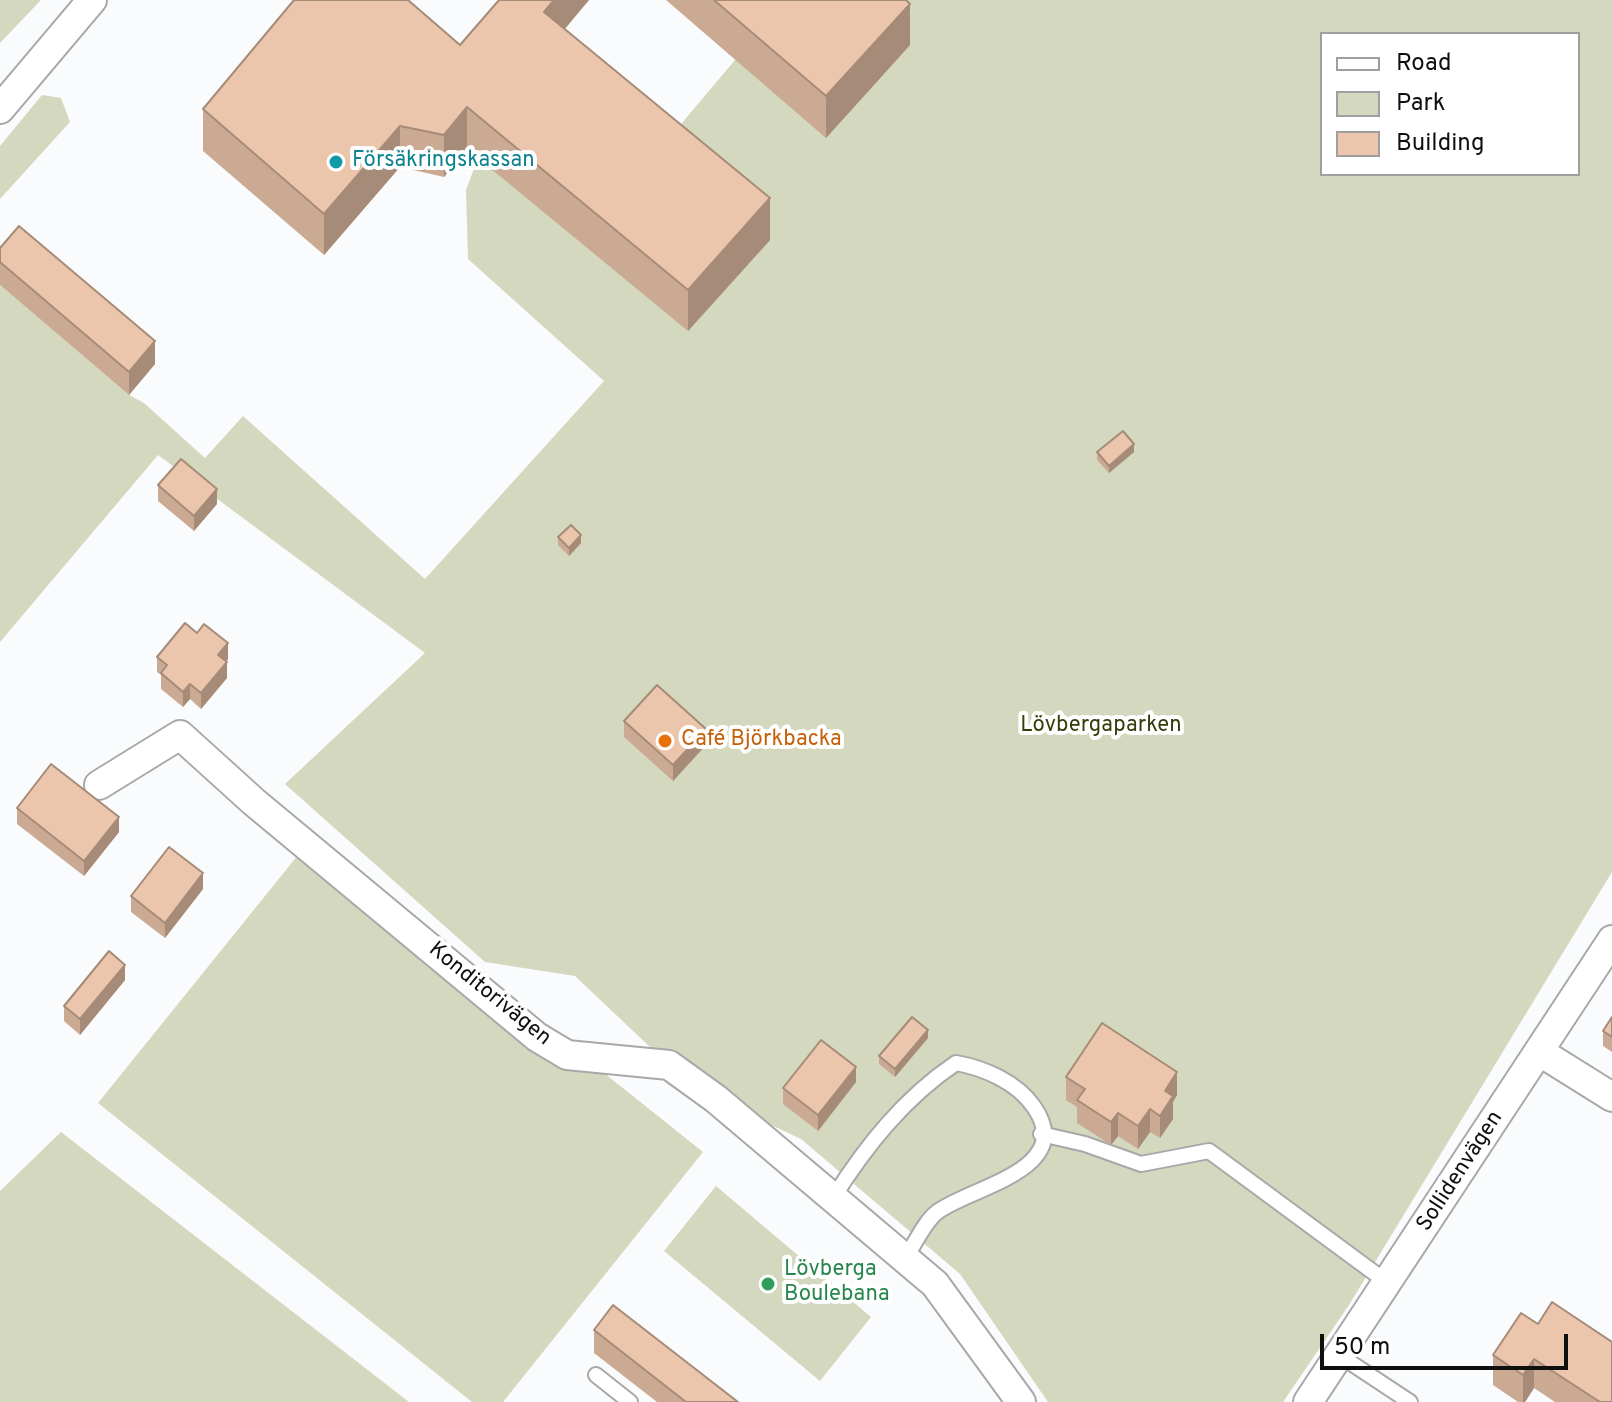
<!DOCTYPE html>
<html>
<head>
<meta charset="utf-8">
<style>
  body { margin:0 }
  #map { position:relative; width:1612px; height:1402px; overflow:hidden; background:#fafbfc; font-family:Overpass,sans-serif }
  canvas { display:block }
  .legend { position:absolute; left:1320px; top:32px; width:260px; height:144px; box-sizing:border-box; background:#fff; border:2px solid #9f9f9f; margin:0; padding:10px 14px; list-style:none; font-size:24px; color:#0f0f0f }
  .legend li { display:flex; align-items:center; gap:16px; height:40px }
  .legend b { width:40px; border:2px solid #9f9f9f }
  .scale { position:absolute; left:1320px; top:1334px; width:248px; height:36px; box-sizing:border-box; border:4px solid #0f0f0f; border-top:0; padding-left:10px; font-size:24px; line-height:28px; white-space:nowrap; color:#0f0f0f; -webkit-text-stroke:6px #fff; paint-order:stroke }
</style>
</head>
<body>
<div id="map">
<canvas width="1612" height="1402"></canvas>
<ul class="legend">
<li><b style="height:10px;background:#fff"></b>Road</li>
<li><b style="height:22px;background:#d3d8be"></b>Park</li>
<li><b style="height:22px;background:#ecc6ac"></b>Building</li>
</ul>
<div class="scale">50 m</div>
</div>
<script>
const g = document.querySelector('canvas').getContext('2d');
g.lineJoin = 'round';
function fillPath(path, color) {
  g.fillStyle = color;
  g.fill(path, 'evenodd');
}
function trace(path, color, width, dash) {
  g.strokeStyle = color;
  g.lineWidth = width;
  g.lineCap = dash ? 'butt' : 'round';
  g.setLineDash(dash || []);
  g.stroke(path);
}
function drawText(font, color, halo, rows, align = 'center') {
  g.font = font + ' Overpass,sans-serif';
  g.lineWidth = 8;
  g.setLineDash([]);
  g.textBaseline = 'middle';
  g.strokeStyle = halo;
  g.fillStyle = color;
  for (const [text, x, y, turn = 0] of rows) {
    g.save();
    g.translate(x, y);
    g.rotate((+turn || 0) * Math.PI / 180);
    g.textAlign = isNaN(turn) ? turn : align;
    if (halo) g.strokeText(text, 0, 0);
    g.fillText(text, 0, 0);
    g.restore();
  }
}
const green = new Path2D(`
  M0,0H41L0,43Z
  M857,0H1612V872L1349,1305L1283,1402H1048L960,1274L801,1139L716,1099L669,1065L575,976L485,962L285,784L425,653L158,455L0,642V285L129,395L144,403L205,458L243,416L425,579L604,381L468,259L466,190L478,158L660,149L735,60ZM1322,34H1578V174H1322Z
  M42,95L61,98L70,122L0,199V146Z
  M311,839L703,1152L503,1402H472L98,1103Z
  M61,1132L409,1402H0V1191Z
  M716,1186L871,1317L820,1381L664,1251Z`);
const lane = new Path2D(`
  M1041,1134L1085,1144L1141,1164L1209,1151L1388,1283
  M833,1198C866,1146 904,1098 956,1063C984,1068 1017,1082 1034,1107C1078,1171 966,1188 936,1213C924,1223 914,1245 905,1259
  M1339,1355L1410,1402
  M596,1375L630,1402`);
const street = new Path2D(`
  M0,109L92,0
  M99,785L180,735L254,802L537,1037L567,1055L669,1065L716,1099L935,1284L1021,1402
  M1540,1052L1612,1097
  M1308,1402L1612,940`);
const wall = new Path2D(`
  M499,0H589L564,29L770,240L688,331L467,149L444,177L400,167L324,255L203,151V109L460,45Z
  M666,0H906L910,45L826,138Z
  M0,248L155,364L129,395L0,285Z
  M1097,452H1134L1109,473L1097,460Z
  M158,485L217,504L194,531L158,501Z
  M558,537L581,543L569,556L558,545Z
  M157,657L228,659L226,662L227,678L201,709L190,699L183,707L161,689V675L157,672Z
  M624,721L706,745L673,781L624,737Z
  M17,808L119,832L84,876L17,824Z
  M203,889L165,938L131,912V896Z
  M125,980L80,1035L64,1021V1006Z
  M1612,1017V1052L1603,1046V1031Z
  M928,1038L895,1077L879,1064V1056Z
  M1066,1077L1177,1095L1173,1102V1119L1160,1138L1150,1132L1138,1149L1118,1136L1111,1145L1077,1123V1107L1066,1100Z
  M856,1082L818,1131L783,1104V1088Z
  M1521,1313L1612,1402H1555L1534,1388L1525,1402H1518L1493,1385V1355Z
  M594,1330L738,1402H657L594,1353Z`);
const shadedWall = new Path2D(`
  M554,0H589L544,54V12Z
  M910,4V45L826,138V96Z
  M467,107V149L444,177V135Z
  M400,126V167L324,255V214Z
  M770,198V240L688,331V290Z
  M155,341V364L129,395V372Z
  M1134,444V452L1109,473V466Z
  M217,489V504L194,531V516Z
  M581,535V543L569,556V548Z
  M228,643V659L218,671V655Z
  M227,662V678L201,709V693Z
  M190,684V699L183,707V692Z
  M706,729V745L673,781V765Z
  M119,817V832L84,876V861Z
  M203,873V889L165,938V923Z
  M125,965V980L80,1035V1019Z
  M928,1030V1038L895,1077V1069Z
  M856,1067V1082L818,1131V1115Z
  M1177,1072V1095L1173,1102V1119L1160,1138V1116L1165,1091Z
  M1150,1109V1132L1138,1149V1126Z
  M1118,1113V1136L1111,1145V1122Z
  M1534,1359V1388L1525,1402H1523V1375Z`);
const building = new Path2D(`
  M294,0H408L460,45L499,0H554L544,12L770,198L688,290L467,107L444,135L400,126L324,214L203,109Z
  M714,0H906L910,4L826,96Z
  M19,226L155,341L129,372L0,262V248Z
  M1123,431L1134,444L1109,466L1097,452Z
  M181,459L217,489L194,516L158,485Z
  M571,525L581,535L569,548L558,537Z
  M185,623L197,633L204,624L228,643L218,655L227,662L201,693L190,684L183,692L161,673L167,665L157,657Z
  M657,685L706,729L673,765L624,721Z
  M51,764L119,817L84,861L17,808Z
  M169,847L203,873L165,923L131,896Z
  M109,951L125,965L80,1019L64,1006Z
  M912,1017L928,1030L895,1069L879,1056Z
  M1612,1017V1037L1603,1031Z
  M1102,1023L1177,1072L1165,1091L1173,1096L1160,1116L1150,1109L1138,1126L1118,1113L1111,1122L1077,1100L1085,1089L1066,1077Z
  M821,1040L856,1067L818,1115L783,1088Z
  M1552,1302L1612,1342V1402H1600L1534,1359L1523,1375L1493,1355L1521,1313L1538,1324Z
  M613,1305L738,1402H686L594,1330Z`);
const markers = [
  [336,162,8,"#0f9aa8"],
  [665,741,8,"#e8710a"],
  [768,1284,8,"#2e9e5b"]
];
const cultureNames = [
  ["Försäkringskassan",352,162]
];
const parkNames = [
  ["Lövbergaparken",1101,727]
];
const foodNames = [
  ["Café Björkbacka",681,741]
];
const streetNames = [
  ["Konditorivägen",489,995,39],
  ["Sollidenvägen",1461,1172,-57]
];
const leisureNames = [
  ["Lövberga",784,1271],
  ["Boulebana",784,1296]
];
fillPath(green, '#d3d8be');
trace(lane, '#a7a8a8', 18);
trace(street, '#a7a8a8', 32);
trace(lane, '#fff', 14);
trace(street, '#fff', 28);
fillPath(wall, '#cbaa94');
fillPath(shadedWall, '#a58b78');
fillPath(building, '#ecc6ac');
trace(building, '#a58b78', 2);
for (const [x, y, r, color] of markers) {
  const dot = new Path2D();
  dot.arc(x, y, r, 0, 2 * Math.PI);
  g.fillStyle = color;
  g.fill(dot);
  trace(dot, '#fff', 3);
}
drawText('22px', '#0d838f', '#fff', cultureNames, 'left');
drawText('22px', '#363c0a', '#fff', parkNames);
drawText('22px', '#c56008', '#fff', foodNames, 'left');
drawText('22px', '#0f0f0f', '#fff', streetNames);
drawText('22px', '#27864d', '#fff', leisureNames, 'left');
</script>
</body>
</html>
